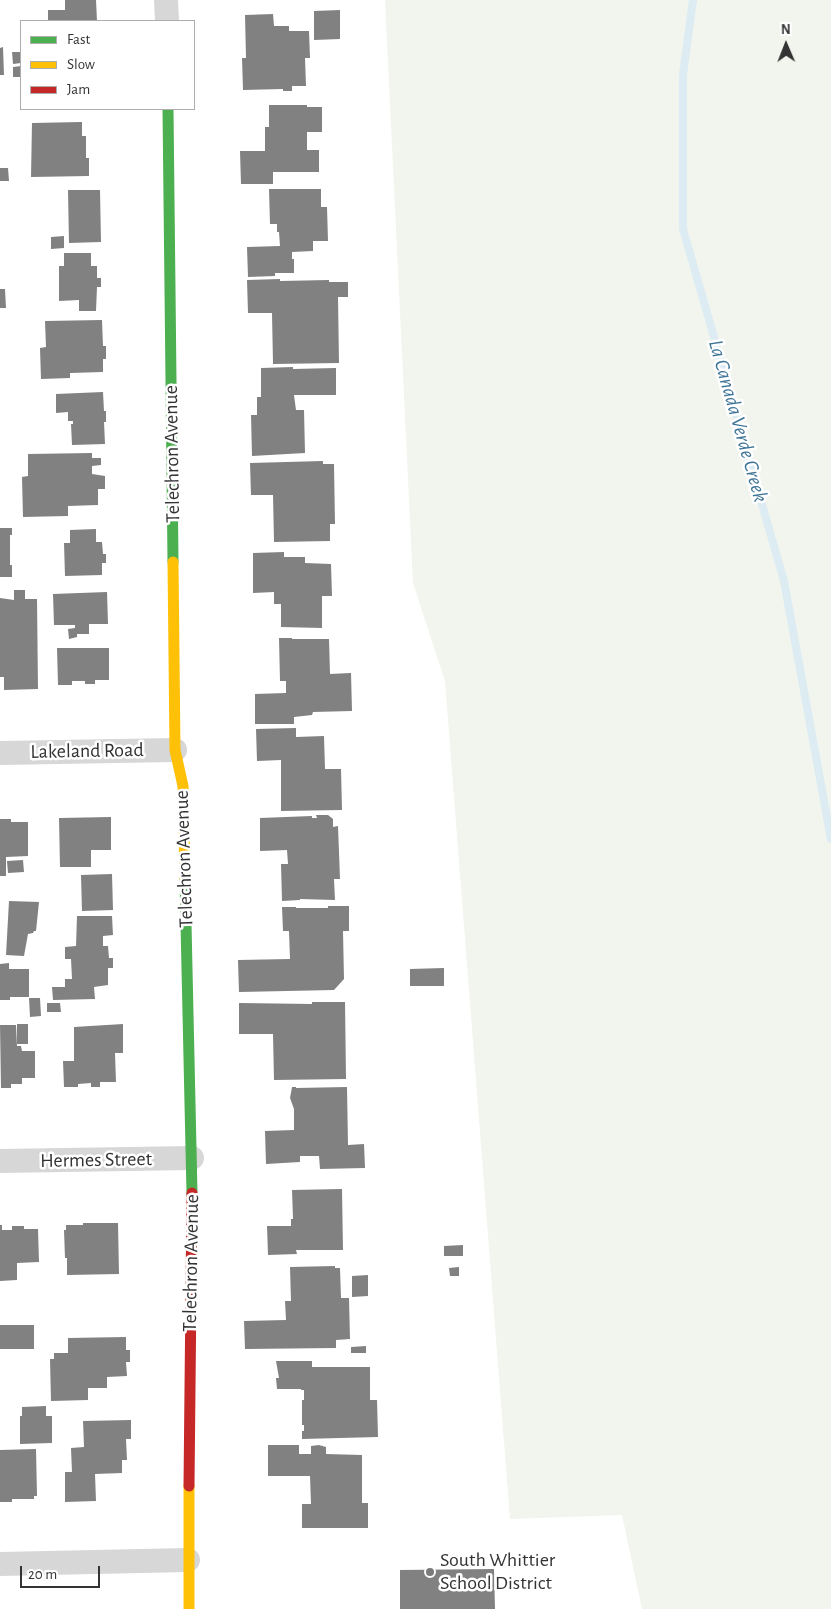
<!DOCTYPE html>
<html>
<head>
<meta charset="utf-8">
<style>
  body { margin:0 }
  #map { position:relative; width:831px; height:1609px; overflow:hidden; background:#fff; font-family:"Alegreya Sans",sans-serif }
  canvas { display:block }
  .legend { position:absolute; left:20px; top:20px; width:175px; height:90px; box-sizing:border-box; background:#fff; border:1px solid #adadad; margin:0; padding:6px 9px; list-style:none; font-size:15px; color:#333 }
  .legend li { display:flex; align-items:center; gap:10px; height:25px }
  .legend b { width:25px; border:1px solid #adadad }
  .north { position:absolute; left:761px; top:20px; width:50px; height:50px; -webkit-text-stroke:4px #fff; paint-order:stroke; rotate:359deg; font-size:14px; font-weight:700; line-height:20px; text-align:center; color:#333 }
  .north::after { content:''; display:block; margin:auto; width:18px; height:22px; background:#333; clip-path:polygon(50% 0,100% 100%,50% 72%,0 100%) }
  .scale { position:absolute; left:20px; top:1566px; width:80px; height:22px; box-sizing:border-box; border:2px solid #333; border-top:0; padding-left:6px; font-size:15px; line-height:18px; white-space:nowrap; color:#333; -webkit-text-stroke:4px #fff; paint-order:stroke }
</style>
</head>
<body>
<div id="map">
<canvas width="831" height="1609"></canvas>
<ul class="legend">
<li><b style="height:6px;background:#4caf50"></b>Fast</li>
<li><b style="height:6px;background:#ffc107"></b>Slow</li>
<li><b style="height:6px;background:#c62828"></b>Jam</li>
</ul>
<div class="north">N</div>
<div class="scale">20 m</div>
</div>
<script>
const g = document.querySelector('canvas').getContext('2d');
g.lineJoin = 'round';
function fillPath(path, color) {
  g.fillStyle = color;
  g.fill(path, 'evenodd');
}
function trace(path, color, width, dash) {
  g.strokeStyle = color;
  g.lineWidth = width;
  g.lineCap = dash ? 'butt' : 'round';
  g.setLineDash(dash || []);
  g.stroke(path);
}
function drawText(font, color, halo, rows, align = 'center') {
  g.font = font + ' "Alegreya Sans",sans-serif';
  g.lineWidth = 5;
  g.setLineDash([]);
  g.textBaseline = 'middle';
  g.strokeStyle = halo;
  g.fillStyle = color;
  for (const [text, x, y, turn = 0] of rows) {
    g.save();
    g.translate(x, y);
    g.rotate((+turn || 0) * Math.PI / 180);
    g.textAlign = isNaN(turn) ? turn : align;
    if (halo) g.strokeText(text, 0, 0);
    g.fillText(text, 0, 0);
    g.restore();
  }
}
const green = new Path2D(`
  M385,0H831V1609H642L622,1515L510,1519L445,681L413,583Z`);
const stream = new Path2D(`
  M693,0L683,74V229L784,581L831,839`);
const building = new Path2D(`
  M65,0H96L97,21H48V10H65Z
  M340,10V39L314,40V11Z
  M273,14L274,26H289V31H309L310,58H305L306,86H292V91H283V89L243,90L242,58H246L245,15Z
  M3,47L4,75H0V48Z
  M12,52H21V63L13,64Z
  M21,66V77H13V67Z
  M269,105H307V107H322V132H307V150H319V172H273V184H241L240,151H265V127H269Z
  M82,122V136H86V158H89V176L31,177L32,123Z
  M0,168H8L9,181H0Z
  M269,189H321V207H327L328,241H313V251L292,252V259H294V273H275V276L248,277L247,247L280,246L279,232H277V224H270Z
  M68,190H100L101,242L69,243Z
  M64,236V248L51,249V237Z
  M64,253H91V266H97V278H101V287H97L96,311H79V300L59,301V266H64Z
  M280,279V281L329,280V282H348V297H338L339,363L273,364L272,313H248L247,280Z
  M0,289H5L6,308H0Z
  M102,320L103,346H106V359H103V372L70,373V378L41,379L40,348L46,347L45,321Z
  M293,367V369L336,368V395H294L296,410H304L305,453L252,456L251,415H257V397H261V368Z
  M103,392L104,411H106V422H104L105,444L72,445L71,424H73V421H68V412L56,413V394Z
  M92,453V458H101V465L92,466V474L105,476V489H98V505L68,506V516L23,517L22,477L28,476V454Z
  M323,461V464H334L335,524H330V541L274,542L273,495H251L250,463Z
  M0,528H12V535H10V565H12V577H0Z
  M96,529V542H102L103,554H106V563H102V575L65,576L64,543H70V530Z
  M284,552V557H305V563L331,564L332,596H322V628L281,627V604H274V592L253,593V553Z
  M14,590H25V599H37L38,689L4,690V677H0V598L14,600Z
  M107,592L108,624H89V634H77V637L69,639L68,629L75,628V625H54L53,594Z
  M279,638H292V639H329L330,674L351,673L352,711L313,712L312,715L294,717V724H255V694L286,693V681H280Z
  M57,648H109V680H95V684H85V681H72V685H58Z
  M296,728V737L324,736L325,769H341L342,810L281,811V760L257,761L256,729Z
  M316,815H328L333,819V827L338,826L340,879H334L335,900L300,899V900L282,901L281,864H288L287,850L260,851V818L312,816V818H317Z
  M111,817V850H91V867H60L59,818Z
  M0,819H11V822H28V856L6,857V876H0Z
  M23,860L24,872L8,873L7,861Z
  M112,874L113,910L82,911L81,875Z
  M9,901L39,902L36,931H34L33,933L28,934L24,956L6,955Z
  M328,906H349V931H343L344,979L334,990L239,992L238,960L290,959L289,931H283L282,907H296V908H328Z
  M77,916H112L113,935L103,936V946H108L109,958H113V968H108V985L94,987L95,999L53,1000L52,987H65V979H72L71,959H65V947L76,946Z
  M9,963V969H29V997H10V1000H0V964Z
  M444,968V986H410V969Z
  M29,998H40L41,1016L30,1017Z
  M312,1002H345L346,1079L274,1080L273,1034H239V1003L312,1004Z
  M47,1003H60L61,1012H47Z
  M17,1024H28V1044H17Z
  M123,1024V1053H115L116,1082H100V1087H91V1083L78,1084V1087H64L63,1061H74V1027Z
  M0,1025H16L17,1046H21L22,1051H35V1078H22V1084H11V1088H1Z
  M292,1087H296V1088L347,1087L348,1145L364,1144L365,1168L320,1169L319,1156H300V1162L266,1164L265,1131L294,1130V1109L290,1098Z
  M342,1189L343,1250H296L297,1254L268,1255L267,1226H291V1219H293L292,1190Z
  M83,1223H118L119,1274L67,1275V1258H65L64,1230H66V1225H83Z
  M0,1225H2V1230H12V1226H24V1229H38L39,1262L17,1263V1280L0,1281Z
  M463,1245V1256H444V1246Z
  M335,1266V1268H340L341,1298H349L350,1339L336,1340V1348L245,1349L244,1321L286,1320L285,1301H291L290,1267Z
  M459,1267V1276H450L449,1268Z
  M368,1275V1296L352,1297V1276Z
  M0,1325H34V1349H0Z
  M126,1337V1350H130V1362H126L127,1376L107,1377V1388H88V1400L51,1401L50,1359H54V1353H68V1338Z
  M366,1346V1353H351V1347Z
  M276,1361H312V1367H370V1400H377L378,1437L302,1439V1431H304V1425H302V1400H304V1390H301V1389H277L276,1378H279Z
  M46,1406V1416H52V1443L20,1444V1416H22V1407Z
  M131,1420V1439H126L127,1460H122V1473L95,1474L96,1501L65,1502V1472H72L71,1448L84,1447L83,1421Z
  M268,1445H299V1454H311V1446L319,1445L326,1447V1454L362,1455V1503H368V1528H302V1504H311L310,1476H268Z
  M36,1449L37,1496H34V1499H12V1502H0V1450Z
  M494,1569L495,1609H400V1570Z`);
const street = new Path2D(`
  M166,0L167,21
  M0,753L175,750
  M0,1161L192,1158
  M0,1564L188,1560`);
const fast = new Path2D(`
  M168,109L173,562
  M185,879L192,1193`);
const slow = new Path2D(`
  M173,562L175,750L183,786L185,879
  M189,1486V1609`);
const jam = new Path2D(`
  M189,1486L192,1193`);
const markers = [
  [430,1572,5,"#7a7a7a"]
];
const streetNames = [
  ["Telechron Avenue",172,454,-91],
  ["Lakeland Road",87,751,-1],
  ["Telechron Avenue",184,859,-92],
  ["Hermes Street",96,1160,-1],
  ["Telechron Avenue",191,1263,-89]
];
const poiNames = [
  ["South Whittier",440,1560],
  ["School District",440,1583]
];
const waterNames = [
  ["La Canada Verde Creek",738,421,74]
];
fillPath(green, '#f1f5ed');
trace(stream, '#ddebf3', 8);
fillPath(building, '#818181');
trace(street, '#d7d7d7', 24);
trace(fast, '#4caf50', 11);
trace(slow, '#ffc107', 11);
trace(jam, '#c62828', 11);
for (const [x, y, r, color] of markers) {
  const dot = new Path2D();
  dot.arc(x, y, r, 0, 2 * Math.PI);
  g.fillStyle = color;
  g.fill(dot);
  trace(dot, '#fff', 2);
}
drawText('20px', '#333', '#fff', streetNames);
drawText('20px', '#333', '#fff', poiNames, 'left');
drawText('italic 21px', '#3f7597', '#fff', waterNames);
</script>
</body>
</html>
